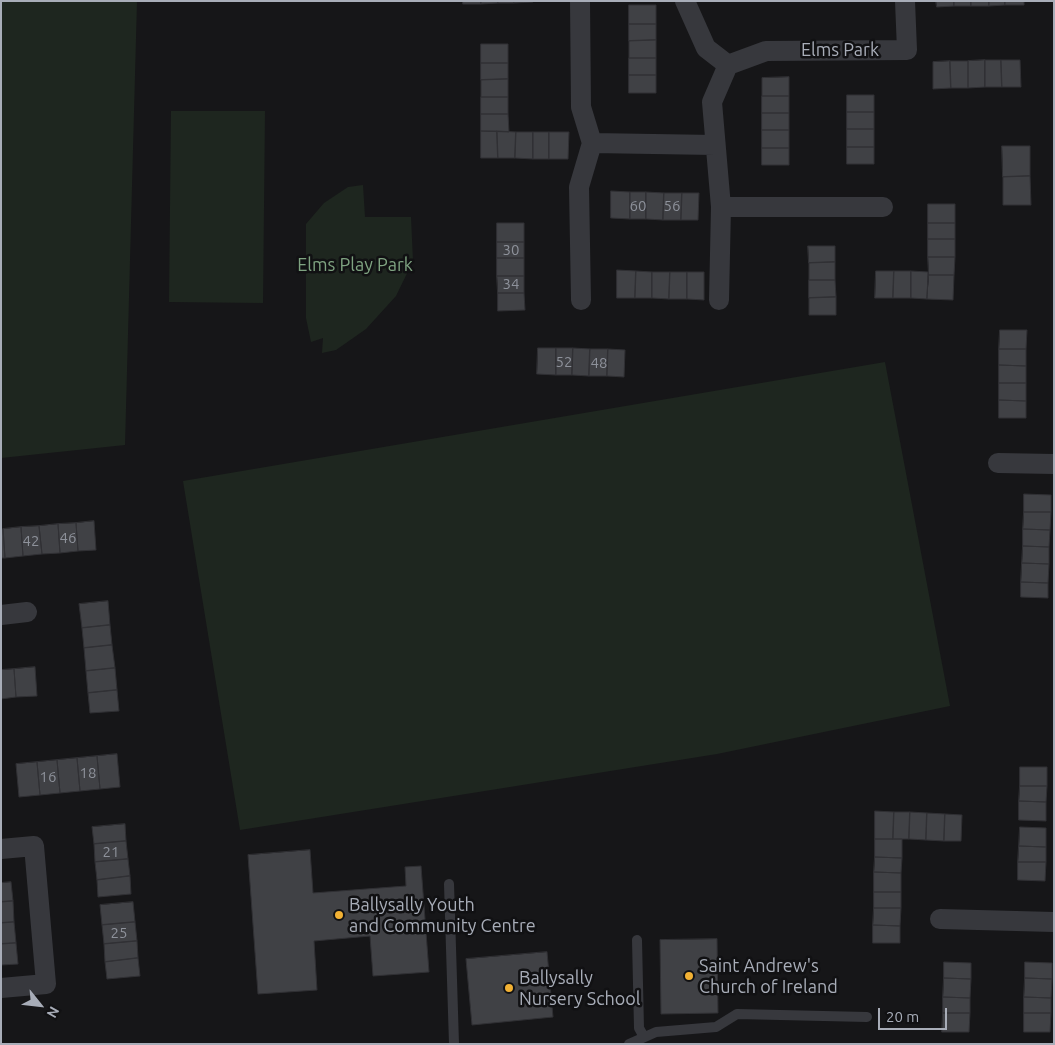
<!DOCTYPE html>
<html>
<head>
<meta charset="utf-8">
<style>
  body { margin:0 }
  #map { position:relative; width:1055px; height:1045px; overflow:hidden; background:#161618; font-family:Ubuntu,sans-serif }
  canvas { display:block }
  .frame { position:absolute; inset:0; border:2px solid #a8adb8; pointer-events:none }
  .north { position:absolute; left:15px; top:980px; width:50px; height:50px; -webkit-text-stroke:4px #111113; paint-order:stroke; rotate:119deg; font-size:14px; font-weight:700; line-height:20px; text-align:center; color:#a8adb8 }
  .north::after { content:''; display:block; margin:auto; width:18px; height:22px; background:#a8adb8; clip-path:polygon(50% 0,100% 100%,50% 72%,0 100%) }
  .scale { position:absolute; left:878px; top:1008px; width:69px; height:22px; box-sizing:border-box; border:2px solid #a8adb8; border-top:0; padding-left:6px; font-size:15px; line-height:18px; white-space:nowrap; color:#a8adb8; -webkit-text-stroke:4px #111113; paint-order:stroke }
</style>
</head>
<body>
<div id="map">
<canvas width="1055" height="1045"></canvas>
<div class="frame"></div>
<div class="north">N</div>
<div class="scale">20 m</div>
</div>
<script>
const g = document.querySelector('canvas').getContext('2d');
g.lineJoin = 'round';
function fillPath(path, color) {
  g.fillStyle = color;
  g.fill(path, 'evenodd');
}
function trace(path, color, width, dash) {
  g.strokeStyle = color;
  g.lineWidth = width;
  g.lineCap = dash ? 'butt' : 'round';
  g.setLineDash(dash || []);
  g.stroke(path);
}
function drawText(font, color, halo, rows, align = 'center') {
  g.font = font + ' Ubuntu,sans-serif';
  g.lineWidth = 5;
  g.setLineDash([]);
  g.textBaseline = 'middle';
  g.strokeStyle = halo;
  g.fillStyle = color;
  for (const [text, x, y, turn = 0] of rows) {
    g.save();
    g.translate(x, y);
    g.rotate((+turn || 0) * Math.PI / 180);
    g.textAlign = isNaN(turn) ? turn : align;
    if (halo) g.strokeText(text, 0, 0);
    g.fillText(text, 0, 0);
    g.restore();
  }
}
const green = new Path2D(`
  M1,1H137L125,445L1,458Z
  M171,111H265L263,303L169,302Z
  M363,185L365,217H411L413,261L396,296L366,329L336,350L322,353L323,338L311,342L306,318V224L324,203L348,187Z
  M885,362L950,706L717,754L240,830L183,481Z`);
const building = new Path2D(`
  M463,1H481V4H463Z
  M481,1H498V3L481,4Z
  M498,1H514V3H498Z
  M514,1H533V2L514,3Z
  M936,1H954V6L937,7Z
  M954,1H971V6H954Z
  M971,1H989V6H971Z
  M989,1H1005V5L989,6Z
  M1005,1H1024V5H1005Z
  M629,5H656V24H629Z
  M629,24H656V40L629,41Z
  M656,40V58H629V41Z
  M481,44H508V63H481Z
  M629,58H656V75H629Z
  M985,60V87L968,88V61Z
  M985,60H1001L1002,87H985Z
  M1001,60H1020L1021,87H1002Z
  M950,61L951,88L933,89V62Z
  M950,61H968V88H951Z
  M481,63H508V79L481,80Z
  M629,75H656V93H629Z
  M789,77V96H762V78Z
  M508,79V97H481V80Z
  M847,95H874V112H847Z
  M762,96H789V113H762Z
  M481,97H508V114H481Z
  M847,112H874V129H847Z
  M762,113H789V130H762Z
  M481,114H508L509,132L481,131Z
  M847,129H874V147H847Z
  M762,130H789V148H762Z
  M481,131H497L498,158H481Z
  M497,131L516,132L515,158H498Z
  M516,132H533V159L515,158Z
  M533,132H549V159H533Z
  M549,132H569L568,159H549Z
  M1002,146H1030V176L1003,177Z
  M847,147H874V164H847Z
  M762,148H789V165H762Z
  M1030,176L1031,205H1003V177Z
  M611,191L630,192V219L611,218Z
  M630,192H646V219H630Z
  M646,192L664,193L663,220L646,219Z
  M664,193H682L681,220H663Z
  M682,193H699L698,220H681Z
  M928,204H955V223H928Z
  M497,223H524V242H497Z
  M928,223H955V239H928Z
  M928,239H955V257H928Z
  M497,242H524V258H497Z
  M808,246H835V262L809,263Z
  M928,257H955L954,275H929Z
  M497,258H524V276H497Z
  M835,262V280H809V263Z
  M617,270L636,271L635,298H617Z
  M636,271L652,272V298H635Z
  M876,271H894L893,298H875Z
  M894,271H911V298H893Z
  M911,271L928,272L927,299L911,298Z
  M652,272H670L669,299L652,298Z
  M670,272H687V299H669Z
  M687,272H704V300L687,299Z
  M929,275H954L953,300L927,299Z
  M497,276H524V293H498Z
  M809,280H835L836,297L809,298Z
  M498,293H524L525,310L498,311Z
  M836,297V315H809V298Z
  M1000,330H1027L1026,349H999Z
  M538,348H556V375L537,374Z
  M556,348H573L572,375H556Z
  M573,348L590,349L589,376L572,375Z
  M590,349H608L607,376H589Z
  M608,349L625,350L624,377L607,376Z
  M999,349H1026V366L999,365Z
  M999,365L1026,366V383H999Z
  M999,383H1026V401L999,400Z
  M999,400L1026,401V418H999Z
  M1024,494L1051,495V512H1024Z
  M1024,512H1051L1050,530L1023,529Z
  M94,521L96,550L78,551L76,523Z
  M76,523L78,551L60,553L58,524Z
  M58,524L60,553L42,554L39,526Z
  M39,526L42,554L23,556L21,527Z
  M21,527L23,556L5,558L3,529Z
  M1,529H3L5,558H1Z
  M1023,529L1050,530L1049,547L1023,546Z
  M1023,546L1049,547V564L1022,563Z
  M1022,563L1049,564L1048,583L1021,582Z
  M1021,582L1048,583V598L1021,597Z
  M108,601L110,625L82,628L79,604Z
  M110,625L112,645L84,648L82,628Z
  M112,645L115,668L86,671L84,648Z
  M35,667L37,696L16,697L14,669Z
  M115,668L117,690L88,693L86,671Z
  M14,669L16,697L1,699V670Z
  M117,690L119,711L90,713L88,693Z
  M117,754L120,787L100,789L97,756Z
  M97,756L100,789L80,791L77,758Z
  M77,758L80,791L60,793L57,760Z
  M57,760L60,793L40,795L37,762Z
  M37,762L40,795L19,797L16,764Z
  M1020,767H1047V786H1020Z
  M1020,786H1047L1046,802L1019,801Z
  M1019,801L1046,802V821L1019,820Z
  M875,811L894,812L893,839H875Z
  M894,812H910L909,839H893Z
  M910,812L927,813L926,840L909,839Z
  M927,813L945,814L944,841L926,840Z
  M945,814L962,815L961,841H944Z
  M125,824L126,841L94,844L92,827Z
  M1020,827L1046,828V847L1019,846Z
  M875,839H902V858L875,857Z
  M126,841L128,859L95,862L94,844Z
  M1019,846L1046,847V862H1018Z
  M310,850L313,893L406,886L405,867L421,866L429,972L373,976L370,936L314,941L317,990L258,994L248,855Z
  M875,857L902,858L901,873L874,872Z
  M128,859L130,876L97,880L95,862Z
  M1018,862H1046L1045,881L1018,880Z
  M874,872L901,873V892H874Z
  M130,876L131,894L98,897L97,880Z
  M11,882L13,901L1,902V883Z
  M874,892H901V908H874Z
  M13,901L14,922L1,923V902Z
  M133,902L135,922L102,925L100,905Z
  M874,908H901L900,926L873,925Z
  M14,922L16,943L1,944V923Z
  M135,922L137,941L104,944L102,925Z
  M873,925L900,926V943H873Z
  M717,939L718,1013L661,1014L660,940Z
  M137,941L138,958L105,962L104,944Z
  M16,943L18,964L1,965V944Z
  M547,952L553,1017L472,1025L466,959Z
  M138,958L140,976L107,979L105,962Z
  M944,962L971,963V979L944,978Z
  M1025,962L1052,963V979L1025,978Z
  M944,978L971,979L970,998L943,997Z
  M1025,978L1052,979L1051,998L1024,997Z
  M943,997L970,998V1013H943Z
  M1024,997L1051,998V1013H1024Z
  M943,1013H970L969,1032H942Z
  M1024,1013H1051L1050,1032H1024Z`);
const lane = new Path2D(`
  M449,884L454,1044
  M637,940L639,1028L644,1037
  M629,1044L656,1032L716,1027L737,1014L867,1017`);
const street = new Path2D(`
  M580,1L581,107L592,143L715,145
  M685,1L706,48L728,65
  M721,207H883
  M581,300L579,187L592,143
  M719,300L721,207L712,102L728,65L766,51L907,50L905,1
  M998,463L1054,464
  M1,615L27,612
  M1,849L34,846L46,984L1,988
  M940,919L1054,922`);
const markers = [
  [339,915,5,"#f2b134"],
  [689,976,5,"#f2b134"],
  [509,988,5,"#f2b134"]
];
const numberNames = [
  ["60",638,206],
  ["56",672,206],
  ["30",511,250],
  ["34",511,284],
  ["52",564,362],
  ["48",599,363],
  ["46",68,538],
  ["42",31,541],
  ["18",88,773],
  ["16",48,777],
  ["21",111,852],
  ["25",119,933]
];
const streetNames = [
  ["Elms Park",840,50]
];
const parkNames = [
  ["Elms Play Park",355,265]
];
const poiNames = [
  ["Ballysally Youth",349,905],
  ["and Community Centre",349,926],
  ["Saint Andrew's",699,966],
  ["Church of Ireland",699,987],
  ["Ballysally",519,978],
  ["Nursery School",519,999]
];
fillPath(green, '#1e261f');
fillPath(building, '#404145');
trace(building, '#303034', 1);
trace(lane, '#37383d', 10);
trace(street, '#37383d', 20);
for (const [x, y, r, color] of markers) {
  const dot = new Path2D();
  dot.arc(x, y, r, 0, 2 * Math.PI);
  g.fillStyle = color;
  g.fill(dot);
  trace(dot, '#111113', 2);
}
drawText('15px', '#8e929b', null, numberNames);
drawText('18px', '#a8adb8', '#111113', streetNames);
drawText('18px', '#7fa381', '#111113', parkNames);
drawText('18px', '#a8adb8', '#111113', poiNames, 'left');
</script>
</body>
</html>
